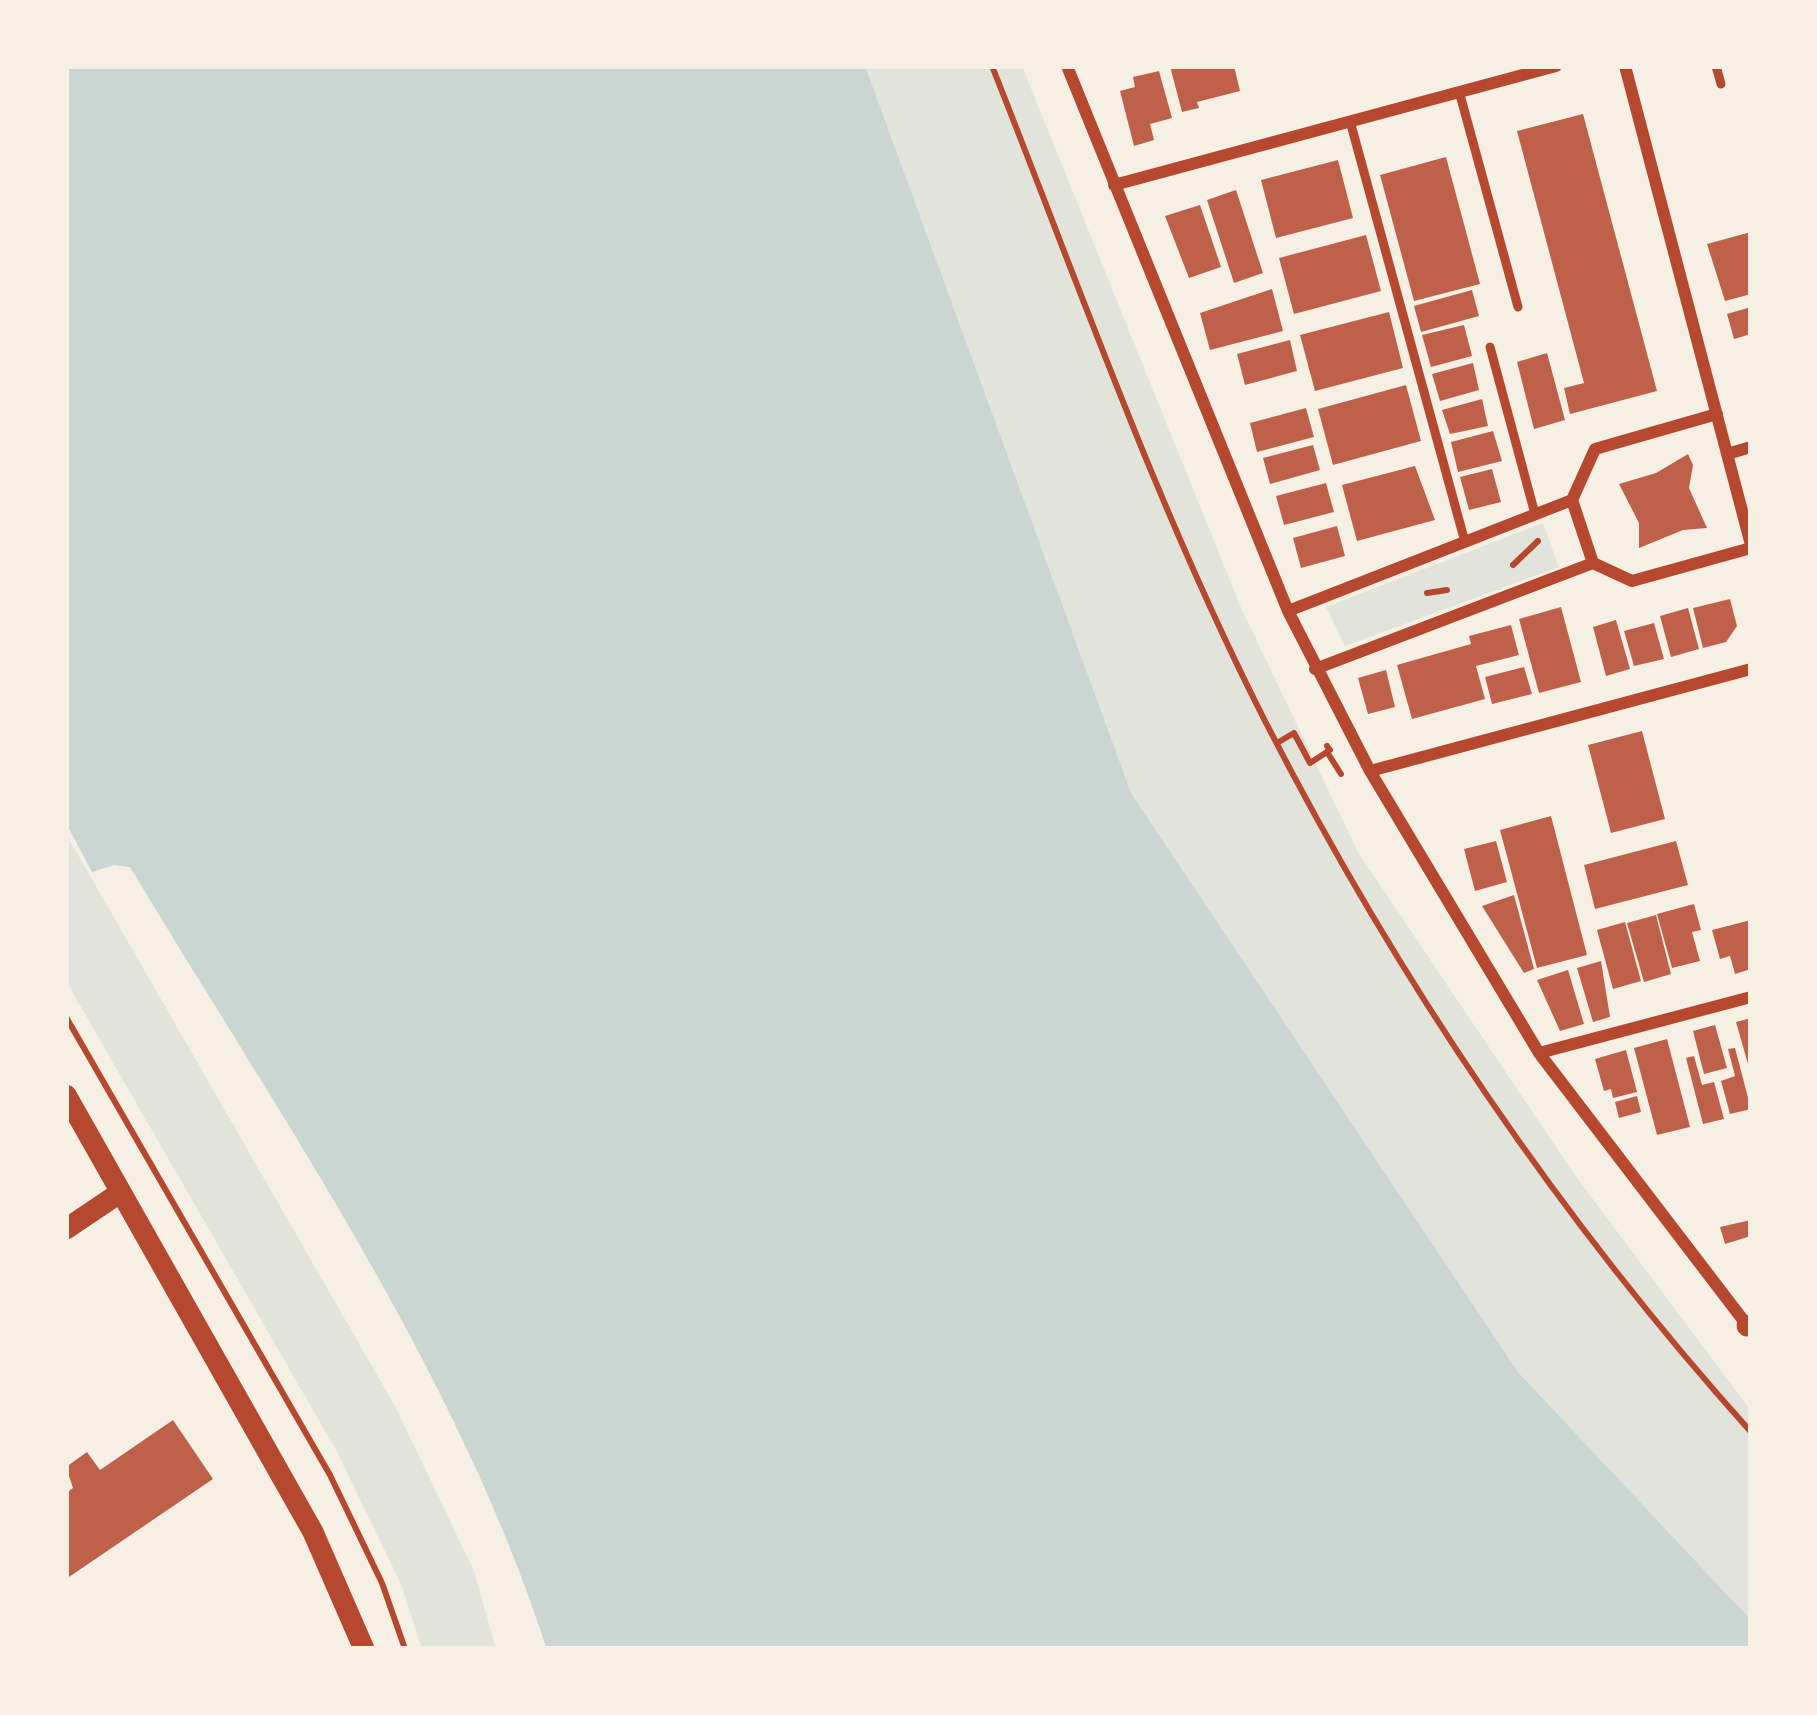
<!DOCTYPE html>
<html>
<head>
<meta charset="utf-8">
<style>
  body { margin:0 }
  #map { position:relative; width:1817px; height:1715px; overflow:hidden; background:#f6efe4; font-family:"Noto Sans",sans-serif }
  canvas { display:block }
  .frame { position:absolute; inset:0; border:69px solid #f6efe4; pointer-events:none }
</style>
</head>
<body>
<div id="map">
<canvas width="1817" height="1715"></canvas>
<div class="frame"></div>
</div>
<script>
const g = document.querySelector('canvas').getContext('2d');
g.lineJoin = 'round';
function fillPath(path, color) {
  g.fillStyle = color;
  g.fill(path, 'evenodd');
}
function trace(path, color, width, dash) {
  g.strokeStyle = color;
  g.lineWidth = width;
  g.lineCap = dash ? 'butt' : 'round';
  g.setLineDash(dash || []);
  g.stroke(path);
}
const green = new Path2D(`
  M849,66H1022L1242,610L1359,854L1575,1175L1751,1411V1620L1518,1372L1131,793Z
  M1543,523L1559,567L1345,646L1326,607Z
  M66,834L396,1408L474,1571L496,1649H422L401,1584L336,1450L66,981Z`);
const water = new Path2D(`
  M66,66H865L1131,793L1518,1372L1751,1620V1649H547C455,1367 282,1120 130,867L114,865L92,872L66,823Z`);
const building = new Path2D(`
  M1170,66H1234L1240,91L1197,102L1199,108L1182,112Z
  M1159,71L1172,118L1150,124L1154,140L1134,146L1120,91L1135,87L1133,77Z
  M1583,114L1657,391L1570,414L1564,388L1584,383L1517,131Z
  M1446,157L1480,284L1414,301L1380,175Z
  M1338,160L1353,218L1276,238L1261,180Z
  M1236,190L1263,273L1234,283L1207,200Z
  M1200,205L1221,267L1189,278L1165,216Z
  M1751,232V294L1725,301L1707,244Z
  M1366,235L1381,291L1294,314L1279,258Z
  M1272,289L1283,331L1210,350L1200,313Z
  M1472,290L1479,316L1421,332L1414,306Z
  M1751,307V334L1734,339L1727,314Z
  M1389,312L1403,368L1315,391L1300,335Z
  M1464,325L1472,356L1431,367L1422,335Z
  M1290,340L1297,371L1245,385L1237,354Z
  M1547,353L1565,420L1534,429L1517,362Z
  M1473,363L1479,390L1440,401L1432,374Z
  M1406,385L1421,441L1333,465L1318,409Z
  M1482,399L1488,426L1450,434L1442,410Z
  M1306,408L1314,437L1257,452L1250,423Z
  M1493,431L1502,461L1458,472L1451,442Z
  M1313,445L1320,470L1270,484L1263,458Z
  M1688,454L1693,465L1689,488L1707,528L1683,530L1639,548V523L1619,484L1656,473Z
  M1415,466L1435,520L1357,541L1342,485Z
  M1492,469L1501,502L1469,510L1460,477Z
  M1326,483L1334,512L1284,525L1276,496Z
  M1337,526L1345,556L1301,568L1293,538Z
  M1730,599L1737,626L1726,642L1703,648L1693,608Z
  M1561,607L1581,682L1539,693L1519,619Z
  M1688,608L1699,649L1671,657L1660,616Z
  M1616,620L1630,669L1606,676L1593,627Z
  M1654,623L1664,659L1634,666L1624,631Z
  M1511,625L1519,655L1476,666L1485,699L1412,719L1397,665L1471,644L1469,636Z
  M1524,667L1532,694L1492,704L1485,677Z
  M1386,670L1395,707L1368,714L1358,678Z
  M1642,731L1665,819L1611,833L1588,745Z
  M1551,816L1587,955L1537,968L1500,830Z
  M1496,841L1507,882L1475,891L1464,849Z
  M1676,841L1688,885L1595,909L1584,865Z
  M1514,895L1534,969L1524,973L1482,906Z
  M1694,904L1701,930L1692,932L1700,961L1672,968L1657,914Z
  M1656,915L1671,974L1644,982L1627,923Z
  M1751,920V969L1735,974L1730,956L1720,959L1712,930Z
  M1625,922L1641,981L1613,989L1597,930Z
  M1601,961L1610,1017L1593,1022L1577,968Z
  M1568,970L1584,1024L1560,1031L1537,980Z
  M1751,1018V1071H1750L1736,1022Z
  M1715,1025L1727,1068L1704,1074L1693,1031Z
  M1667,1039L1690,1127L1657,1135L1634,1048Z
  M1735,1048L1751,1109L1730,1114L1721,1081L1735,1076L1728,1049Z
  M1626,1050L1637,1092L1613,1098L1611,1089L1604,1091L1595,1059Z
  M1694,1056L1702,1085L1714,1082L1724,1119L1703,1124L1686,1058Z
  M1637,1096L1641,1112L1619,1118L1615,1102Z
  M1751,1220V1236L1725,1244L1720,1227Z
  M173,1420L213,1479L66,1579V1493L73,1488L66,1467L87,1452L100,1470Z`);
const path = new Path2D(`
  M992,66C1079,285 1158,511 1265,721C1396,977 1559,1218 1751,1432
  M1513,565L1538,541
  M1427,593L1447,590
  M1277,743L1294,733L1310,763L1330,750L1327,746
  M1327,752L1341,774
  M66,1017L330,1475L382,1583L405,1649`);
const service = new Path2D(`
  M1716,66L1721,84
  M1459,91L1518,307
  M1350,121L1465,542
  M1490,347L1535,514`);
const minor = new Path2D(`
  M1067,66L1288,611L1370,771L1539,1053L1750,1329
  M1625,66L1751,545
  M1114,185L1556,66
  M1727,454L1751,447
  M1572,500L1593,563
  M1288,611L1572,500L1595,449L1717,414
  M1315,669L1593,563L1632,581L1751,548
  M1370,771L1751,669
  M1539,1053L1751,997`);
const tertiary = new Path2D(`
  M66,1095L313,1532L364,1649
  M66,1229L121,1192
  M1747,1326L1751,1325`);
fillPath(green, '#e2e4dc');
fillPath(water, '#c9d6d2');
fillPath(building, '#bf614a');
trace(path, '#b5482f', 6);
trace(service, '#b5482f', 9);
trace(minor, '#b5482f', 12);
trace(tertiary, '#b5482f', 21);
</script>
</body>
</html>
